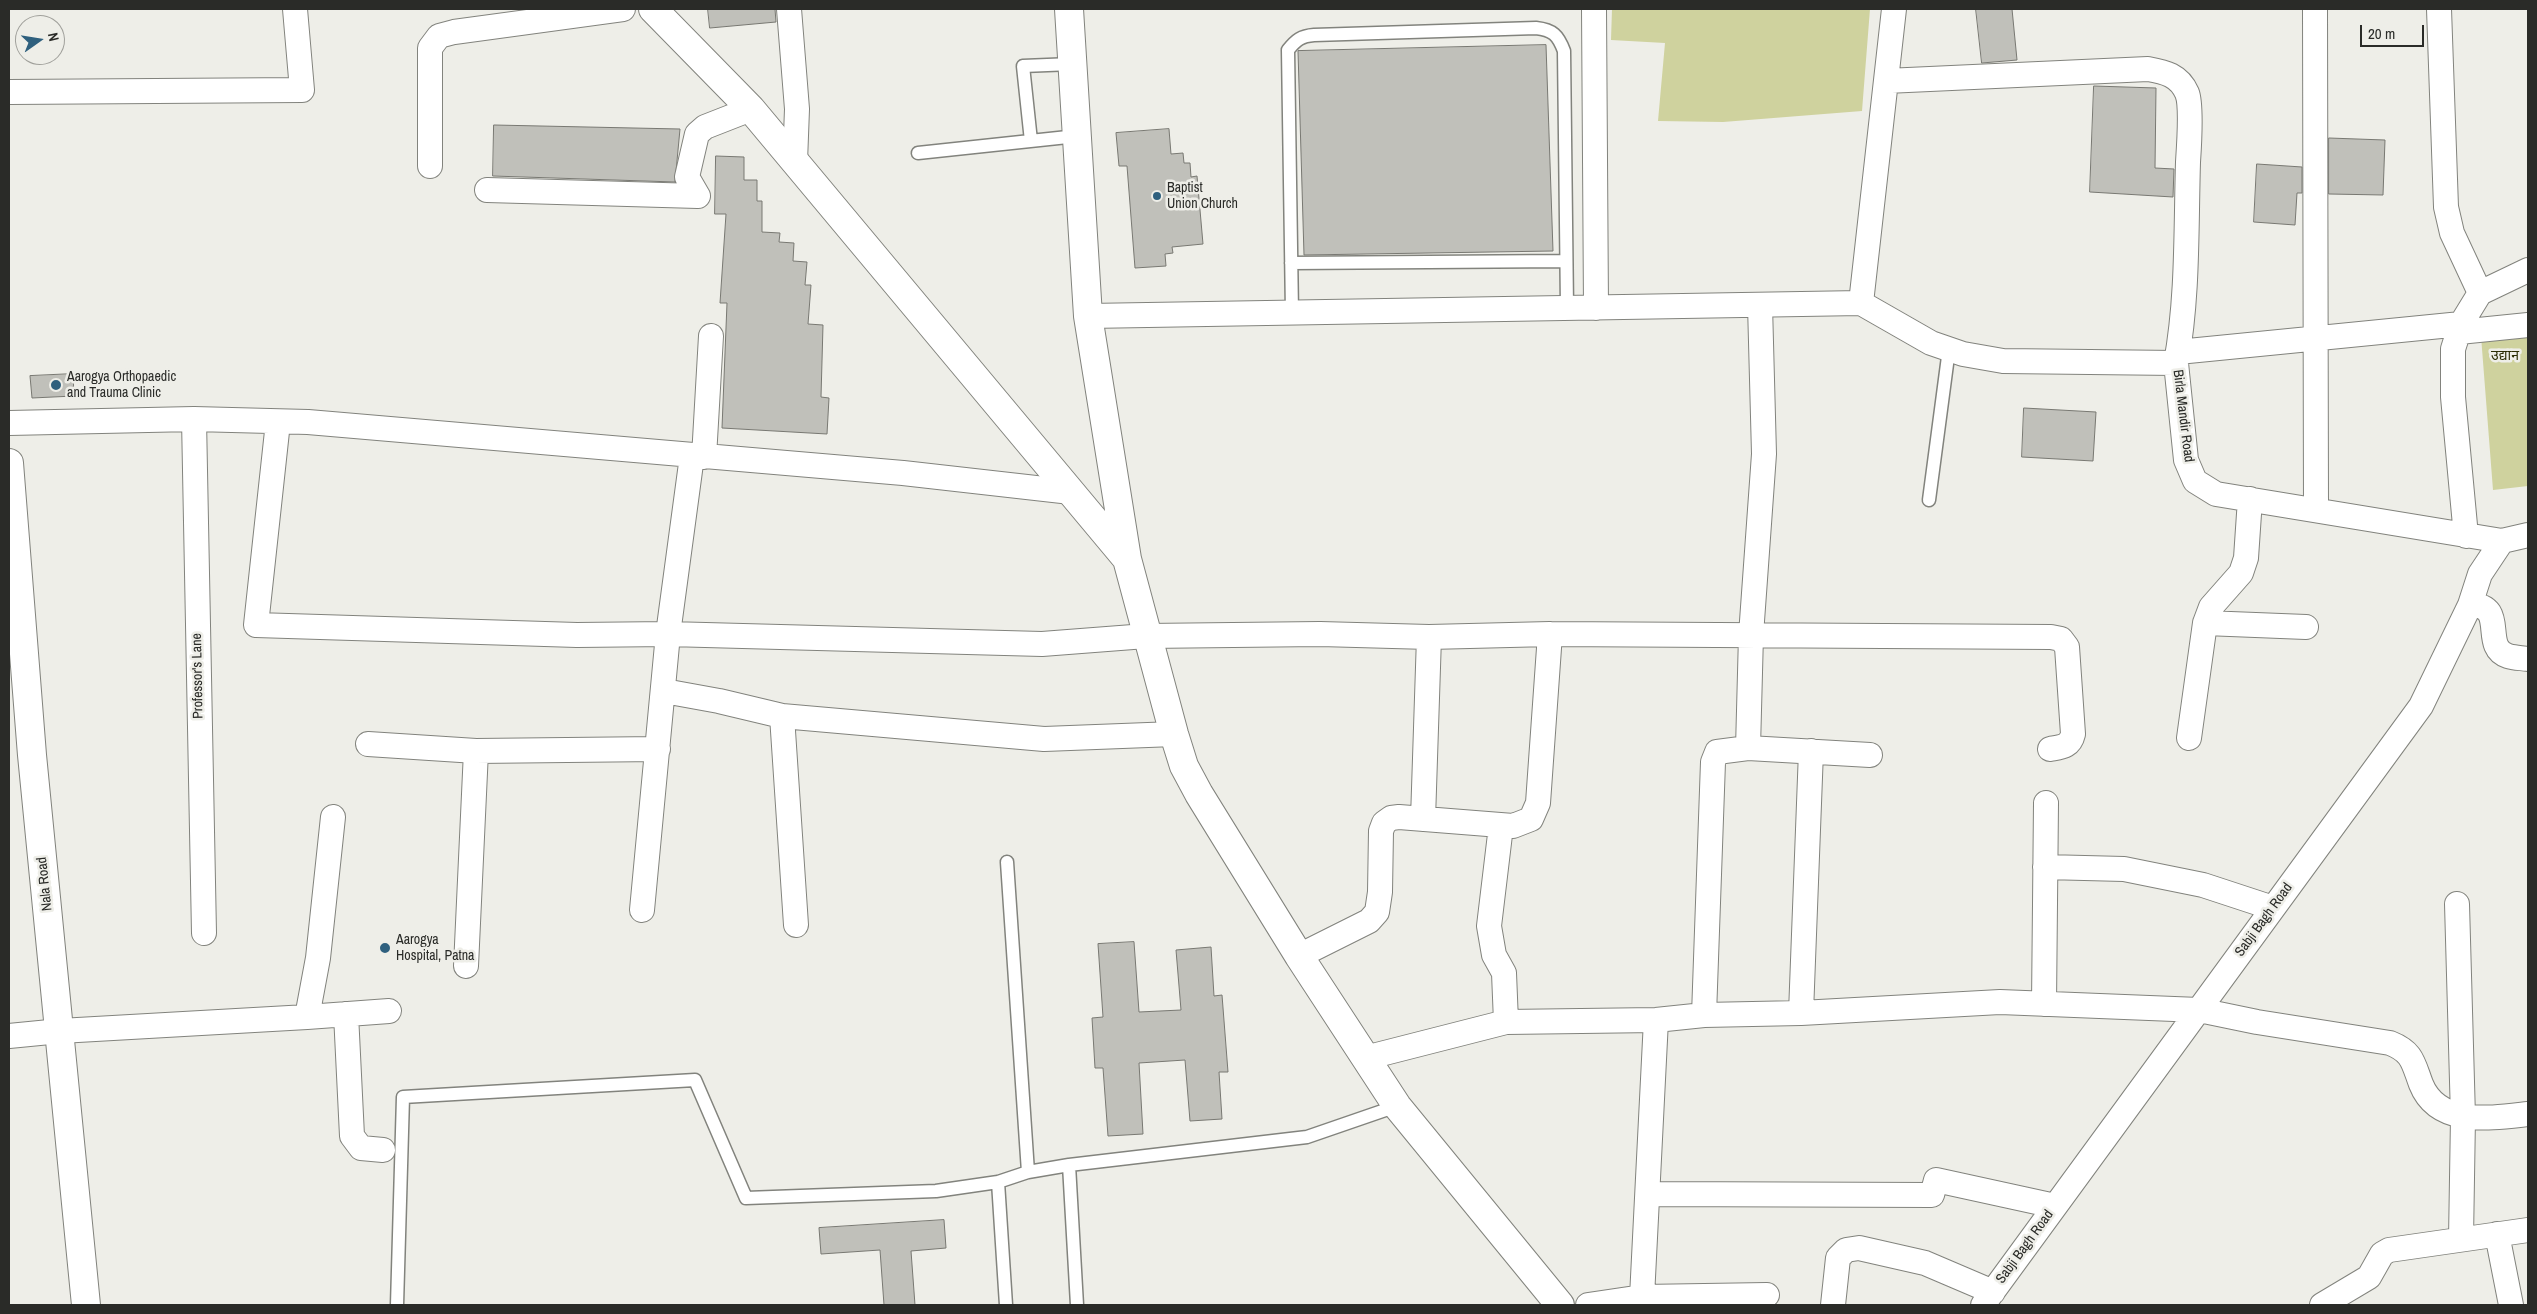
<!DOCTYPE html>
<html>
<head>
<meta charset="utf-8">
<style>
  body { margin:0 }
  #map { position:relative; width:2537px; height:1314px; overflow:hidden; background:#eeeee8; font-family:"Archivo Narrow",sans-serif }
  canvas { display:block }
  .frame { position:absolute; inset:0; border:10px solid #2a2b28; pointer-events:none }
  .north { position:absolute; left:15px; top:15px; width:50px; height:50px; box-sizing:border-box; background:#eeeee8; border:1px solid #a0a09b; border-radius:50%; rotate:77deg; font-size:14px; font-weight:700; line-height:20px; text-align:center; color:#2a2b28 }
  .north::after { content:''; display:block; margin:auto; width:18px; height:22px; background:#2f607e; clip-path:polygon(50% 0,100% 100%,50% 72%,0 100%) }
  .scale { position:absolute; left:2360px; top:25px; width:64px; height:22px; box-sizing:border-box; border:2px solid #2a2b28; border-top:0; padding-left:6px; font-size:15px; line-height:18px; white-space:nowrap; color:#2a2b28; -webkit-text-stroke:4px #eeeee8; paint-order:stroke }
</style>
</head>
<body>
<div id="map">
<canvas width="2537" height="1314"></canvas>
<div class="frame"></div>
<div class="north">N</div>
<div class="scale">20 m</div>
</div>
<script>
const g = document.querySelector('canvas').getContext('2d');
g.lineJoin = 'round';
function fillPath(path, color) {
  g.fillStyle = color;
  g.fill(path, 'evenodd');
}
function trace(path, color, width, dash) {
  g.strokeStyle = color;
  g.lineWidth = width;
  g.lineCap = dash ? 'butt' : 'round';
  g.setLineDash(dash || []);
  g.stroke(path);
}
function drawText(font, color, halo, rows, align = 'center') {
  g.font = font + ' "Archivo Narrow","Noto Sans Devanagari",sans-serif';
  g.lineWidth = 5;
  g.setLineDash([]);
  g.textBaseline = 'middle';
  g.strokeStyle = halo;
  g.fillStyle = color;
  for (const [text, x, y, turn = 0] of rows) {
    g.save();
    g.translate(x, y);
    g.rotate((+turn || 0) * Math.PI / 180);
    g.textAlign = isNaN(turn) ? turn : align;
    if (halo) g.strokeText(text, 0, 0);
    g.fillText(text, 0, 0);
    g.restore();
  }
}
const green = new Path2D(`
  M1612,9H1870L1862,111L1723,122L1658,121L1665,43L1611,40Z
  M2528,330V486L2493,490L2481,336Z`);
const building = new Path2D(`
  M708,9H775L776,22L710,28Z
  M1976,9H2012L2017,60L1982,63Z
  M1546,45L1553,251L1304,255L1298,51Z
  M2094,86L2156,88L2155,168L2174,169L2173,197L2090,192Z
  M494,125L680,129L675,182L493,176Z
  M1169,129L1171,154L1183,153L1184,163H1190L1191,177L1197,176L1203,244L1172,247L1173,253L1165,254L1166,266L1135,268L1127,166H1119L1116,133Z
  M2329,138L2385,140L2383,195L2329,194Z
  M716,156L744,157V180H757V201H762V232L780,233L779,242L794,243L793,261L807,262L805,285H811L808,324L823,325L821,397L829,398L827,434L722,428L727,303H720L726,214H715Z
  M2257,164L2302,167V193H2297L2295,225L2254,222Z
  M73,374L74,396L32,398L30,376Z
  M2024,408L2096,412L2093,461L2022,457Z
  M1134,942L1139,1012L1181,1010L1176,950L1211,947L1214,996L1222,995L1228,1072H1219L1222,1119L1190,1121L1185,1060L1139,1063L1143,1134L1108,1136L1103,1068H1095L1092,1018L1103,1017L1098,944Z
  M944,1220L946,1248L911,1251L915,1305H884L880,1250L821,1254L819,1228Z`);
const service = new Path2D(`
  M1031,141L1023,66L1072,64
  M918,153L1077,136
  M1291,263L1565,261
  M1292,313L1288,50C1296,40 1301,36 1314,35L1536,28C1553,30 1558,35 1564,51L1567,308
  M1929,500L1949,349
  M1007,862L1028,1172
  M1069,1165L1077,1305
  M998,1182L1006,1305
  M397,1305L403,1097L695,1080L746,1198L936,1191L998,1182L1028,1172L1069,1165L1307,1137L1397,1106`);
const minor = new Path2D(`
  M789,9L797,109L795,162
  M1594,9L1596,308
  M2315,9L2316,509
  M2439,9L2446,207L2452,233L2480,293
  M1886,81L2148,69C2165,72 2179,75 2187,93C2192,105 2189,147 2188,162C2186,229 2188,298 2176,363
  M9,92L302,90L295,9
  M430,166V48L439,36L454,32L623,9
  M487,190L698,196
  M698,196L687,177L697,134L705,127L751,109
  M1861,303L1931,343L1963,354L2003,361L2176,363L2186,460L2195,481L2216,494L2502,541
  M1088,316L1861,303L1894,9
  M2459,332L2528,325
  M2178,352L2461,324
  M194,419L204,933
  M278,422L256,625L577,635L668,634L642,910
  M9,423L194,419L308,422L903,473L1071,492
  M692,456L668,634L1042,644L1146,636L1320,634L1429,637L1550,634L2051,637L2061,639L2067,647L2073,734C2070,747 2061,747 2050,749
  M704,457L711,336
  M2466,536L2453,397V349L2461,324L2480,293L2528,270
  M2470,605C2509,605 2480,647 2508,656C2514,658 2522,658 2528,659
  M2205,623L2306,627
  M664,691L719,701L782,716L1044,739L1174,734
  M782,716L796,925
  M2189,738L2205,623L2211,607L2241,573L2246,558L2250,499
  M368,744L476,751
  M1748,748L1870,755
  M1423,819L1429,637
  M1501,826L1489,926L1494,955L1504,973L1506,1022
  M2045,867L2124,869L2203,885L2273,908
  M2457,904L2463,1117L2461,1239
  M1299,956L1369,921L1377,912L1380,892L1381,831L1384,823L1391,818L1399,817L1513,826L1531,819L1538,803L1550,634
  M466,966L476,751L658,749
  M2044,1004L2046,803
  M1801,1013L1811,751
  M346,1014L352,1136L361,1148L383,1150
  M1704,1015L1713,762L1717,752L1748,748L1751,635L1764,454L1760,305
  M307,1017L389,1011
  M9,1036L60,1031L307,1017L318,958L333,817
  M1365,1058L1506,1022L1656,1020L1704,1015L1801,1013L2000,1002L2199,1010L2257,1022L2390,1043C2413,1052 2413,1063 2421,1084C2438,1127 2492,1118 2528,1114
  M1648,1194L1932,1195L1936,1180L2055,1206
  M2497,1234L2511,1305
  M1642,1297L1656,1020
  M1588,1305L1642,1297L1767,1295
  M1833,1305L1838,1258L1846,1250L1859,1248L1925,1263L1993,1292
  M1983,1305L2421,706L2470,605L2480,574L2502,541L2528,535
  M2322,1305L2369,1277L2382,1254L2389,1250L2528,1230`);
const secondary = new Path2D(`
  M653,9L751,109L1126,558
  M1069,9L1088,316L1127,559L1174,734L1184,766L1199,794L1299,956L1397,1106L1560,1305
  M9,463L32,755L86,1305`);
const markers = [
  [1157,196,5,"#2f607e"],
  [56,385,6,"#2f607e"],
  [385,948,6,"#2f607e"]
];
const poiNames = [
  ["Baptist",1167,188],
  ["Union Church",1167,204],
  ["Aarogya Orthopaedic",67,377],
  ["and Trauma Clinic",67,393],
  ["Aarogya",396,940],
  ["Hospital, Patna",396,956]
];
const parkNames = [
  ["उद्यान",2505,356]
];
const streetNames = [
  ["Birla Mandir Road",2183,416,83],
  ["Professor's Lane",198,676,-91],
  ["Nala Road",45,884,-96],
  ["Sabji Bagh Road",2264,920,-54],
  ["Sabji Bagh Road",2025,1247,-54]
];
fillPath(green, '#cfd29e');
fillPath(building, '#c0c0ba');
trace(building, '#787872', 1);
trace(service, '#82837d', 15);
trace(minor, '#82837d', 26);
trace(secondary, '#82837d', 30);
trace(service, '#fff', 12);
trace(minor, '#fff', 24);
trace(secondary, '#fff', 28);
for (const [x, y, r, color] of markers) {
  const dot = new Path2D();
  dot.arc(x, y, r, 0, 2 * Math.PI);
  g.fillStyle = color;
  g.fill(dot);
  trace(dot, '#eeeee8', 2);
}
drawText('14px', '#2a2b28', '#eeeee8', poiNames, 'left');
drawText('14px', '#2b2c04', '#eeeee8', parkNames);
drawText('14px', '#2a2b28', '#eeeee8', streetNames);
</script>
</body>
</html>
